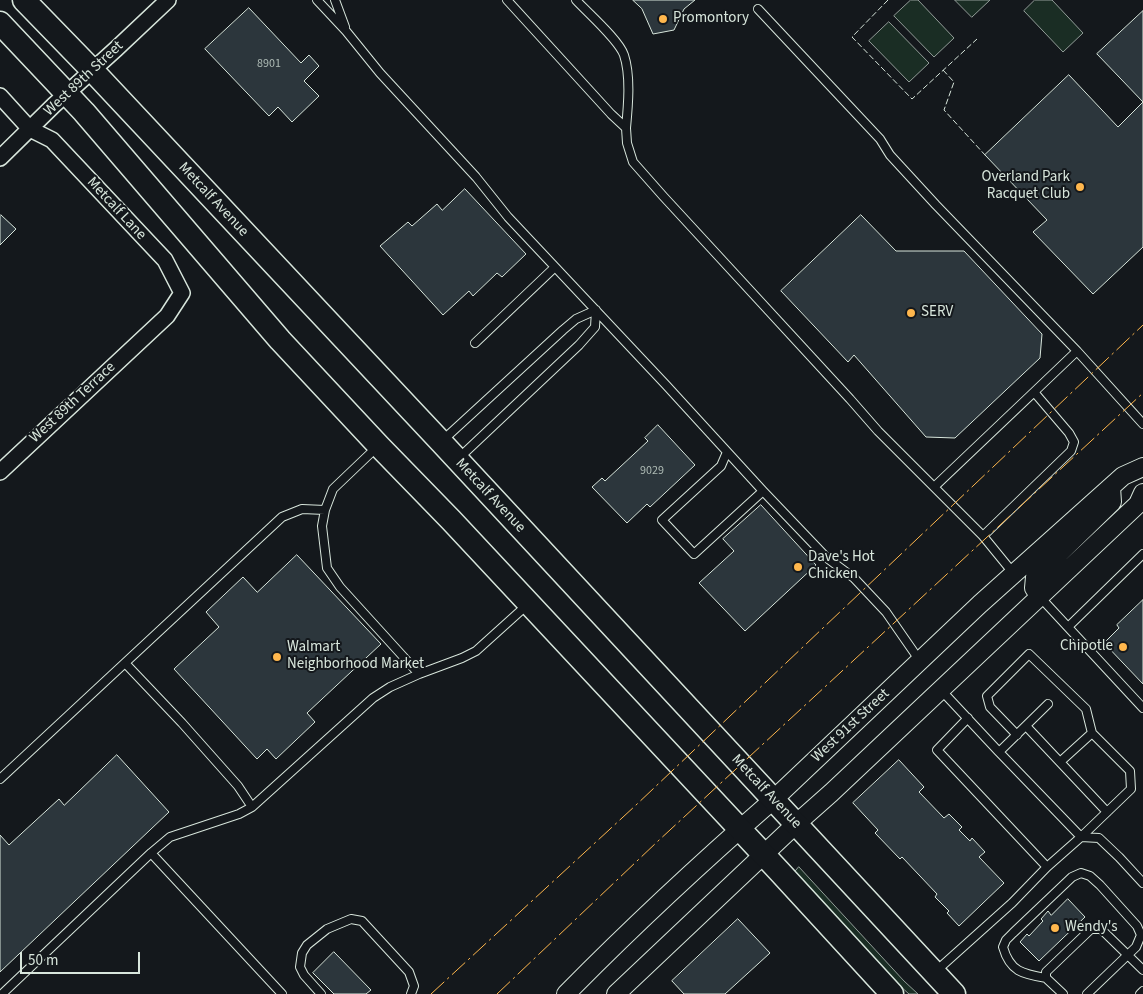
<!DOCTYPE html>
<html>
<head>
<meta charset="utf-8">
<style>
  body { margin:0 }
  #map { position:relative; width:1143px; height:994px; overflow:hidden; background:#14181c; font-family:"Source Sans 3",sans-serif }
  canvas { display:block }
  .scale { position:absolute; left:20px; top:952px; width:120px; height:22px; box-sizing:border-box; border:2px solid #d8e6dc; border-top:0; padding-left:6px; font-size:15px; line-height:18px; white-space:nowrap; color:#d8e6dc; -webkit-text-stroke:4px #14181c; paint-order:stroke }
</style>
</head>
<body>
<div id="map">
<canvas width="1143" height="994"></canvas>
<div class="scale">50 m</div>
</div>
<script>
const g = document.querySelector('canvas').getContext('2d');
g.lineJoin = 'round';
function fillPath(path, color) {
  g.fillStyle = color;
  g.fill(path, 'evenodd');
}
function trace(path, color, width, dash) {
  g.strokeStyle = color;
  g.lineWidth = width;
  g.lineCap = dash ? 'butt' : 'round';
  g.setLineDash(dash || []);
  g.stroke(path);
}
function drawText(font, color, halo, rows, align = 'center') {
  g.font = font + ' "Source Sans 3",sans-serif';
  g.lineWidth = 4;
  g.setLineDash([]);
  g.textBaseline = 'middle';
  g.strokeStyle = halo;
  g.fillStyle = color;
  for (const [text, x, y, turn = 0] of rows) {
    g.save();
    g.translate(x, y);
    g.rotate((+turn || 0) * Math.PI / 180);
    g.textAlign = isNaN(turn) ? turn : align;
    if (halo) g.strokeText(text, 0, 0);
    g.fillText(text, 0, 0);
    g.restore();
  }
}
const green = new Path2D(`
  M911,0H918L954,38L934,57L894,16Z
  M955,0H990L972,17Z
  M1035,0H1052L1083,33L1063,52L1024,11Z
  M889,22L929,63L909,82L869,41Z
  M799,867L904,981L918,994H909L881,969L794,873Z`);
const building = new Path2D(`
  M633,0H695L684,9L674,30L653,34L642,9Z
  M249,8L301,63L309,55L319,66L304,81L319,96L292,122L278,107L269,116L205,49Z
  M1143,11V102L1097,54Z
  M1069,75L1118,127L1143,102V247L1093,294L1033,232L1047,220L985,155Z
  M465,189L526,254L502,277L497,273L473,296L469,291L443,315L380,246L408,222L412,226L437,204L442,210Z
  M1,215L16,229L0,245V216Z
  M861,215L896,251H964L1042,334L1040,358L955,438L926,437L854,355L848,362L781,291Z
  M658,425L695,465L650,507L647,504L627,523L592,487L602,478L605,481L648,441L645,438Z
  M761,505L816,565L745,631L699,583L734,551L723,539Z
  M297,555L381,644L307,713L315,722L276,759L267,749L257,759L174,669L219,627L206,612L243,577L257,592Z
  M1143,600V684L1104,643L1119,628L1117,625Z
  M117,755L169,812L0,972V835L9,845L59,799L64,805Z
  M899,760L924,787L919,792L944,818L949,814L962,827L959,830L970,841L972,838L985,852L979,857L1004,883L959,926L947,913L949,911L935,897L937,894L902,857L900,859L875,833L878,830L853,803Z
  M1068,899L1085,917L1039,961L1020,942L1027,934L1029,936L1043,921L1041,919L1048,911L1051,915Z
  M738,919L770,953L725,994H684L672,981Z
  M334,952L371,990L366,994H334L313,973Z`);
const service = new Path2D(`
  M317,0L346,31L380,73L476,177L508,217L666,385L763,491L827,558L854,578L886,612L920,661
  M335,0L345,27
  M507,0L611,114L626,128L627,143L633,162L663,196L850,399L878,431L983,536L1014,574
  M576,0C588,13 619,40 624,55C631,76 628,107 626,128
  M758,9L880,139L890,155L936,205L1077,351L1143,424
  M475,343L555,267
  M442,441L563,330L576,319L596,310L595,327L579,345L459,458
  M377,447L333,489L325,510L322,526L327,568L340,587L419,674
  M727,452L721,466L662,520L694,554L763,491
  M934,487L1034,392
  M983,536L1071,451L1074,442L1069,433L1034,392L1077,351
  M1040,597L1143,708
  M1068,627L1143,554
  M125,663L182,723L238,786L252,807
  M941,690L999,752L1048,704
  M968,718L937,750L1047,867
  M1026,726L1107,812
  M999,752L1081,837L1131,789L1130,771L1092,733L1086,709L1029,654L987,696L990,707L1017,735
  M1060,762L1092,733
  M0,779L282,517L302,509L325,510
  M151,853L282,994
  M935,972L1012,903L1047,867L1081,837L1099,838L1119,857L1143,883
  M1046,978C1023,974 1010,972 1003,947L1006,940L1013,933L1072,877L1081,873L1090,876L1100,885L1137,926L1141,935L1136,947L1087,994
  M2,994L151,853L170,837L239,814L252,807L373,698L390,687L419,674L462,658L476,651L527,605
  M321,994L304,975L300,967L302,953L307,945L327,929L351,919L362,921L409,972L414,986L411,994
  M1063,994L1046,978V972L1091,929H1101L1143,970
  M1140,994L1143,991`);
const minor = new Path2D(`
  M0,96L30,129L52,140L165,260L182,293L167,316L0,472
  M0,158L54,105L116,49L168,0`);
const tertiary = new Path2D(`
  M1040,597L1034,588L1035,577L1112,502L1111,487
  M566,994C632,927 702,862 773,800L980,604L1123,476L1143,467
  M616,994L796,824L831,793L1138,504L1143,493`);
const primary = new Path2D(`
  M24,0L92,70L441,442L954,994
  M0,23L84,112L280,340L379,446L451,520L779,871L892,994`);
const fence = new Path2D(`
  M888,0L852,37L912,99L977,39
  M943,70L954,82L944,110L985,155`);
const power = new Path2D(`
  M431,994L635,806L1143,325
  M497,994L657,842L1143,393`);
const markers = [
  [663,19,5,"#ffb74d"],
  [1080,187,5,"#ffb74d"],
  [911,313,5,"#ffb74d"],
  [798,567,5,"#ffb74d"],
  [1123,647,5,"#ffb74d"],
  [277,657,5,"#ffb74d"],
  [1055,928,5,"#ffb74d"]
];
const numberNames = [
  ["8901",269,64],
  ["9029",652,471]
];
const poiNames = [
  ["Promontory",673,19],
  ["Overland Park",1070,178,"right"],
  ["Racquet Club",1070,195,"right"],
  ["SERV",921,313],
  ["Dave's Hot",808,558],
  ["Chicken",808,575],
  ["Chipotle",1113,647,"right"],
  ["Walmart",287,648],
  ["Neighborhood Market",287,665],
  ["Wendy's",1065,928]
];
const streetNames = [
  ["West 89th Street",84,79,-43],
  ["Metcalf Avenue",213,200,47],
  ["Metcalf Lane",116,209,47],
  ["West 89th Terrace",73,403,-43],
  ["Metcalf Avenue",490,496,47],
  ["West 91st Street",851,726,-43],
  ["Metcalf Avenue",766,792,47]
];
fillPath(green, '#1a2d24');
trace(green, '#939e99', 1);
fillPath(building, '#2c363c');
trace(building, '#d8e6dc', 1);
trace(service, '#d8e6dc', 10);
trace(minor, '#d8e6dc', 18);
trace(tertiary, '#d8e6dc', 20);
trace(primary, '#d8e6dc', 25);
trace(service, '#14181c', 8);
trace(minor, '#14181c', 15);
trace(tertiary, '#14181c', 18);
trace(primary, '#14181c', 22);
trace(fence, '#d8e6dc', 1, [6, 2.5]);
trace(power, '#ffb74d', 1, [18, 4, 2.5, 4]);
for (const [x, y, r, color] of markers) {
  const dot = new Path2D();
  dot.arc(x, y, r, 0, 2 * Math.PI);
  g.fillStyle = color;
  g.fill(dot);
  trace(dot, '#14181c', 2);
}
drawText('12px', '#adbab4', null, numberNames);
drawText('15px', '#d8e6dc', '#14181c', poiNames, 'left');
drawText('15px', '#d8e6dc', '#14181c', streetNames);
</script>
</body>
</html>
